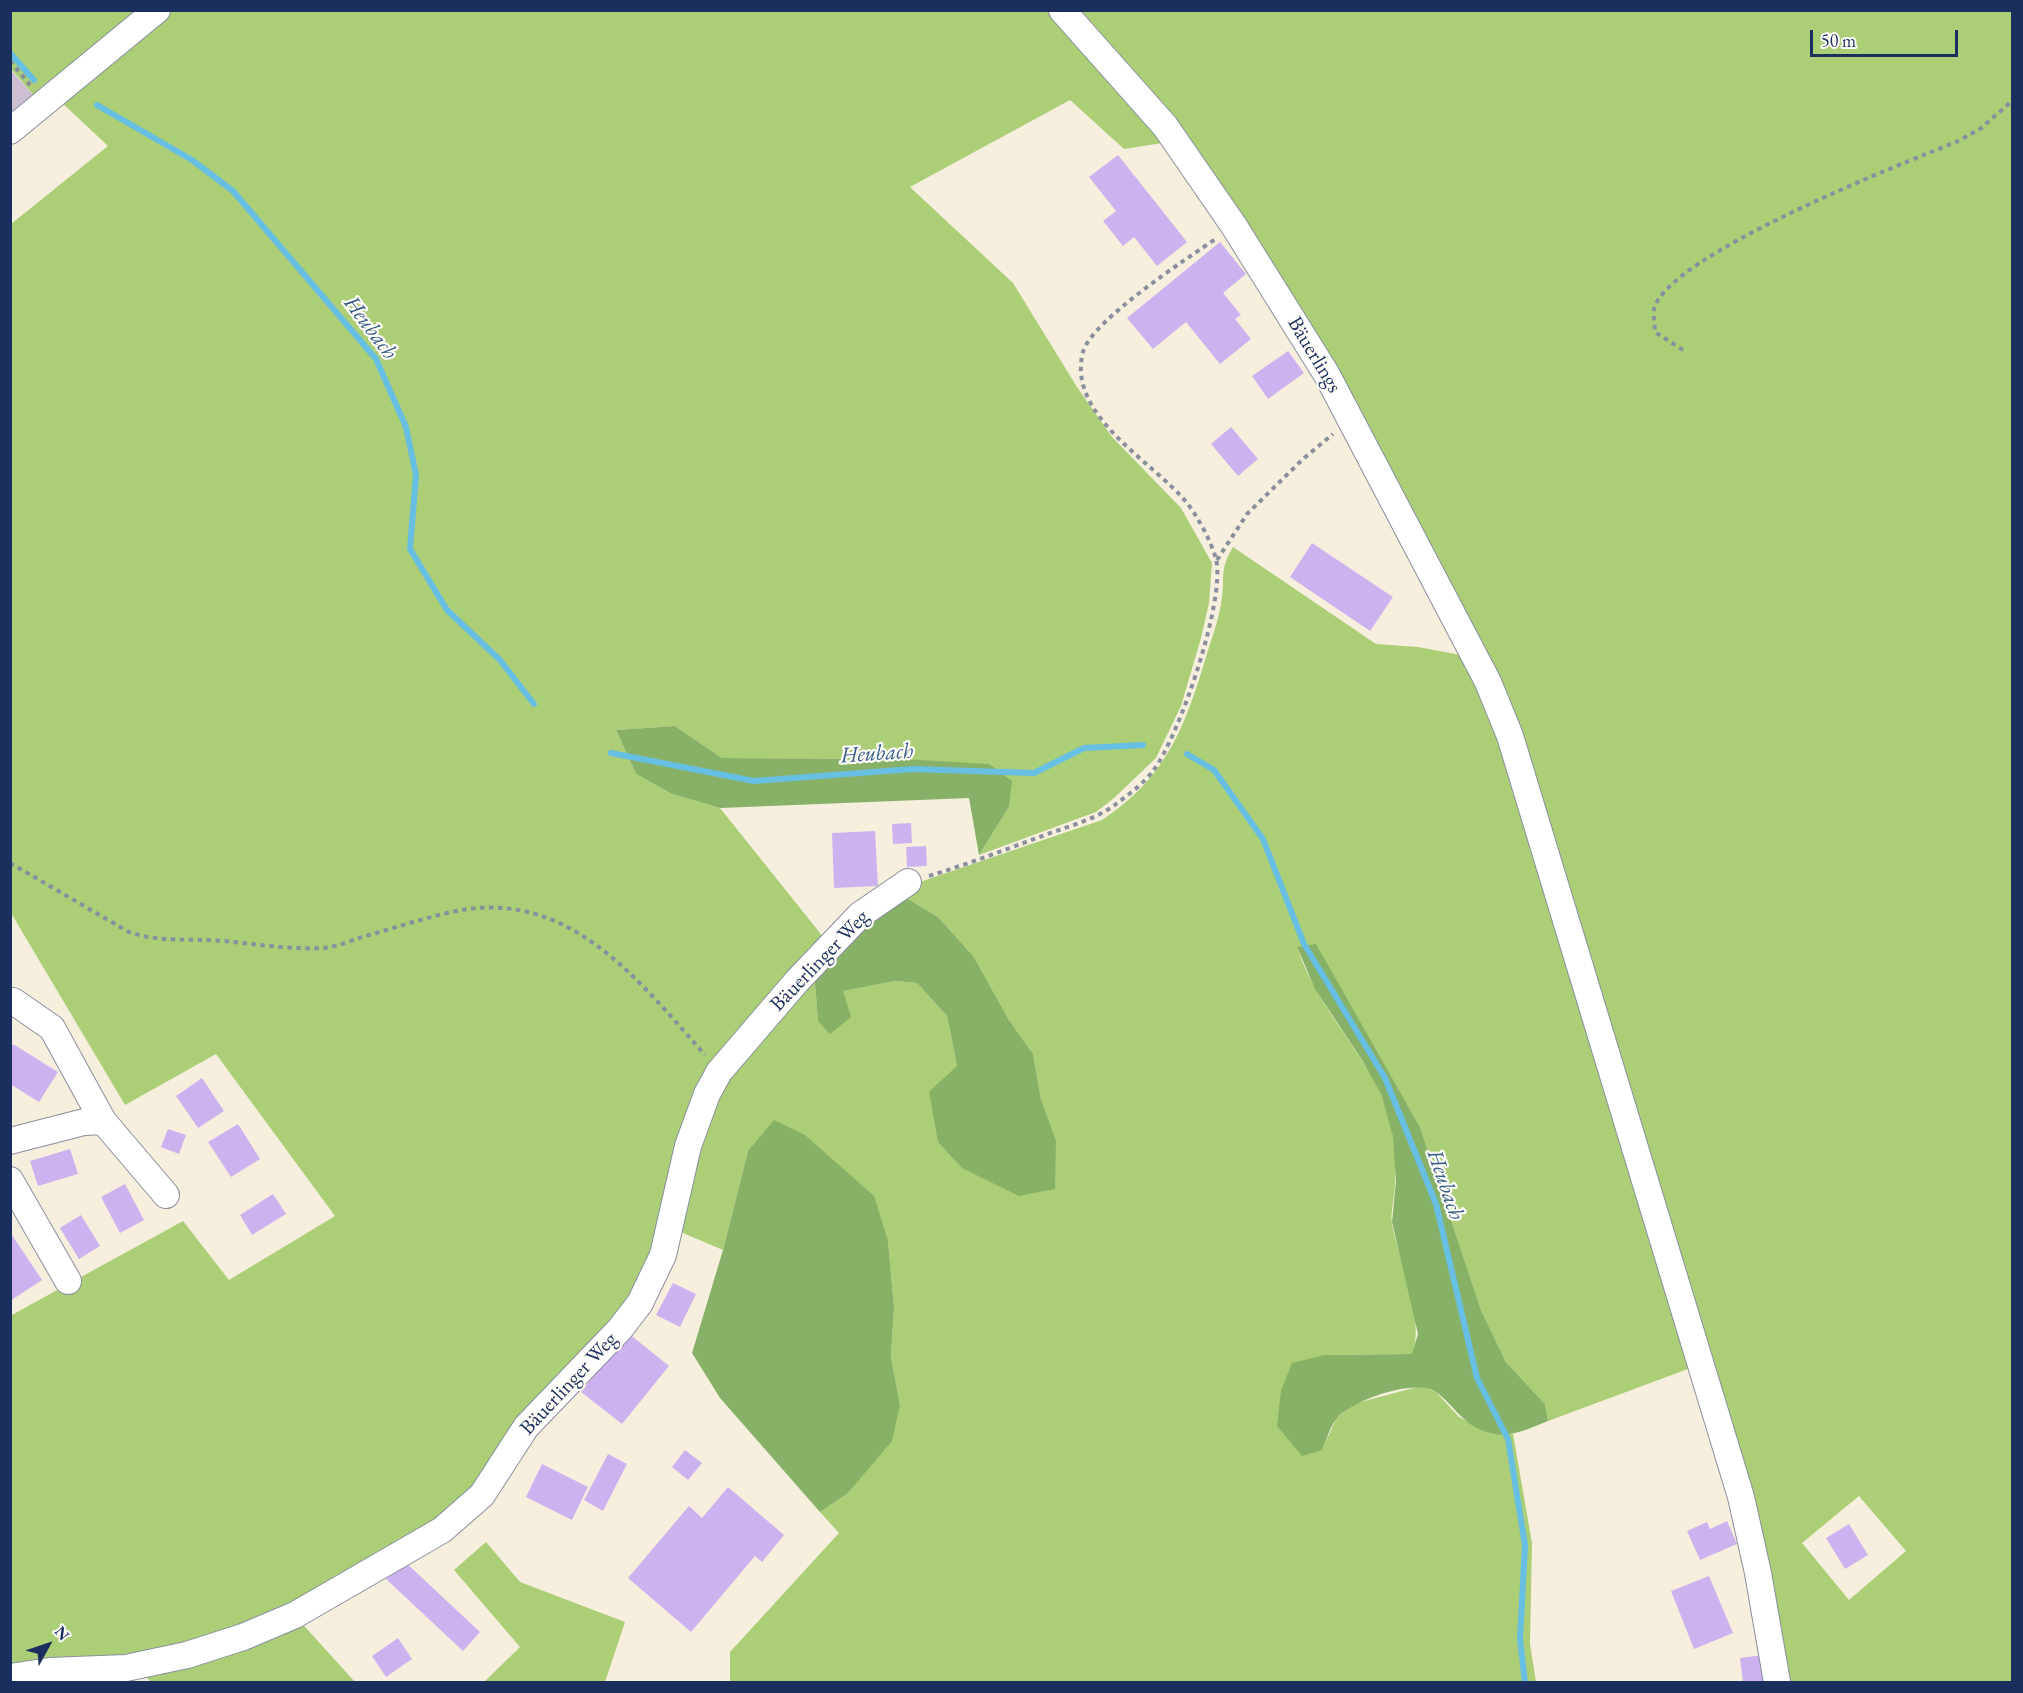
<!DOCTYPE html>
<html>
<head>
<meta charset="utf-8">
<style>
  body { margin:0 }
  #map { position:relative; width:2023px; height:1693px; overflow:hidden; background:#f7efde; font-family:"EB Garamond",serif }
  canvas { display:block }
  .frame { position:absolute; inset:0; border:12px solid #1b2f5e; pointer-events:none }
  .north { position:absolute; left:18px; top:1615px; width:60px; height:60px; -webkit-text-stroke:4px #fdfcf7; paint-order:stroke; rotate:50deg; font-size:16px; font-weight:700; line-height:24px; text-align:center; color:#1b2f5e }
  .north::after { content:''; display:block; margin:auto; width:21px; height:27px; background:#1b2f5e; clip-path:polygon(50% 0,100% 100%,50% 72%,0 100%) }
  .scale { position:absolute; left:1810px; top:30px; width:148px; height:27px; box-sizing:border-box; border:3px solid #1b2f5e; border-top:0; padding-left:8px; font-size:18px; line-height:21px; white-space:nowrap; color:#1b2f5e; -webkit-text-stroke:4px #fdfcf7; paint-order:stroke }
</style>
</head>
<body>
<div id="map">
<canvas width="2023" height="1693"></canvas>
<div class="frame"></div>
<div class="north">N</div>
<div class="scale">50 m</div>
</div>
<script>
const g = document.querySelector('canvas').getContext('2d');
g.lineJoin = 'round';
function fillPath(path, color) {
  g.fillStyle = color;
  g.fill(path, 'evenodd');
}
function trace(path, color, width, dash) {
  g.strokeStyle = color;
  g.lineWidth = width;
  g.lineCap = dash ? 'butt' : 'round';
  g.setLineDash(dash || []);
  g.stroke(path);
}
function drawText(font, color, halo, rows, align = 'center') {
  g.font = font + ' "EB Garamond",serif';
  g.lineWidth = 4.5;
  g.setLineDash([]);
  g.textBaseline = 'middle';
  g.strokeStyle = halo;
  g.fillStyle = color;
  for (const [text, x, y, turn = 0] of rows) {
    g.save();
    g.translate(x, y);
    g.rotate((+turn || 0) * Math.PI / 180);
    g.textAlign = isNaN(turn) ? turn : align;
    if (halo) g.strokeText(text, 0, 0);
    g.fillText(text, 0, 0);
    g.restore();
  }
}
const industrial = new Path2D(`
  M10,69L36,98L10,120Z`);
const green = new Path2D(`
  M10,11H148L36,98L11,69Z
  M172,11H1053L1169,142L1124,149L1070,100L910,187L1013,283L1077,387L1112,437L1181,508L1212,563L1209,603L1201,638L1181,706L1156,758L1113,799L1096,812L979,855L1009,807L902,759L722,758L675,726L616,730L636,774L672,794L720,808L828,943L718,1062L649,1277L480,1492L293,1612L185,1652L11,1672L10,1316L183,1221L229,1280L335,1216L216,1054L125,1105L11,913V224L108,146L58,99Z
  M1070,11H2012V1682H1781L1517,733L1361,421ZM1859,1496L1906,1551L1849,1600L1802,1543Z
  M1233,547L1376,644L1418,647L1466,656L1501,737L1696,1366L1548,1421L1545,1404L1506,1362L1481,1310L1420,1127L1341,989L1297,947C1314,1001 1356,1043 1381,1094C1393,1119 1397,1156 1395,1183C1395,1196 1390,1212 1392,1224C1400,1266 1424,1311 1413,1354L1325,1355L1322,1450L1336,1419L1353,1404L1421,1386L1436,1392L1459,1417L1490,1433L1513,1434L1532,1543L1530,1644L1536,1682H730V1652L839,1533L820,1512L847,1494L900,1405L891,1357L894,1307L888,1241L748,1151L723,1250L676,1230L712,1098L814,970L818,1021L842,991L895,981L917,983L947,1016L957,1066L1056,1140L1041,1099L1033,1054L1009,1020L974,957L938,917L898,893L911,885L1102,820C1166,778 1185,727 1206,657C1211,640 1218,622 1221,604C1226,578 1218,572 1233,547Z
  M486,1542L520,1582L625,1622L605,1682H484L520,1647L454,1570Z
  M297,1618L355,1682H151L140,1670Z`);
const forest = new Path2D(`
  M675,726L722,758L902,759L989,764L1012,781L1009,807L979,855L969,798L720,808L672,794L636,774L616,730Z
  M898,893L938,917L974,957L1009,1020L1033,1054L1041,1099L1056,1140L1055,1189L1019,1196L962,1168L938,1142L929,1092L957,1066L947,1016L917,983L895,981L843,991L851,1017L830,1034L818,1021L814,971Z
  M1316,944L1420,1127L1481,1310L1506,1362L1545,1404L1548,1421C1530,1428 1510,1439 1490,1433C1464,1427 1454,1405 1436,1392C1415,1378 1354,1400 1338,1417C1330,1425 1327,1440 1322,1450L1302,1456L1277,1426L1281,1391L1292,1363L1325,1355L1412,1354L1418,1334L1392,1222L1396,1181L1393,1137L1382,1096L1362,1060L1315,989L1297,947Z
  M774,1120L805,1135L874,1196L888,1241L894,1307L891,1357L900,1405L892,1441L847,1494L820,1512L720,1398L692,1353L723,1250L748,1151Z`);
const stream = new Path2D(`
  M10,53L34,80
  M97,105L192,160L233,191L376,359L406,427L416,475L410,549L447,610L500,660L534,704
  M611,753L754,781L913,769L1034,773L1084,748L1143,745
  M1187,754L1214,770L1263,839L1304,944L1385,1078L1436,1204L1477,1378L1508,1439L1525,1545L1520,1639L1525,1682`);
const building = new Path2D(`
  M1118,155L1187,242L1157,266L1134,237L1123,246L1103,221L1116,211L1089,177Z
  M1220,242L1246,274L1223,293L1241,315L1235,319L1251,339L1220,364L1186,322L1153,349L1127,318Z
  M1288,351L1304,373L1268,399L1252,376Z
  M1231,427L1258,459L1238,476L1211,444Z
  M1312,543L1393,597L1370,631L1290,577Z
  M911,823L912,843L893,844L892,824Z
  M875,831L878,886L834,888L832,833Z
  M926,846L927,866L907,867L906,847Z
  M13,1044L58,1072L39,1102L10,1084V1049Z
  M202,1078L224,1111L198,1128L176,1096Z
  M238,1124L260,1159L231,1177L208,1142Z
  M168,1129L186,1135L179,1154L161,1147Z
  M70,1149L78,1174L38,1186L30,1161Z
  M125,1184L144,1220L120,1233L101,1197Z
  M273,1194L286,1214L252,1235L240,1215Z
  M81,1215L100,1246L79,1259L60,1228Z
  M10,1232L42,1280L10,1301Z
  M673,1283L696,1294L680,1327L656,1315Z
  M628,1333L669,1366L622,1424L581,1392Z
  M685,1450L702,1463L688,1480L672,1467Z
  M608,1454L627,1464L603,1511L584,1500Z
  M542,1464L588,1487L572,1520L526,1497Z
  M728,1487L784,1535L762,1562L755,1556L691,1632L628,1578L689,1506L702,1518Z
  M1727,1521L1737,1544L1700,1560L1687,1531L1707,1522L1710,1529Z
  M1849,1524L1868,1555L1845,1569L1826,1538Z
  M403,1560L480,1632L463,1651L386,1579Z
  M1709,1576L1733,1633L1694,1649L1671,1591Z
  M398,1638L412,1659L386,1677L372,1656Z
  M1763,1655L1765,1682H1743L1740,1658Z`);
const path = new Path2D(`
  M10,61L31,86
  M1683,350L1655,332C1655,326 1653,316 1654,309C1668,255 1901,164 1956,142L1980,129L2012,101
  M1217,560L1247,514L1303,459L1333,434
  M10,863L129,932C161,943 191,938 224,941C257,944 291,950 324,948C335,947 348,942 359,938C388,930 417,920 447,913C565,884 635,976 705,1055
  M929,876C968,864 1007,849 1045,835C1069,826 1095,820 1116,804C1128,795 1144,783 1153,771C1179,737 1226,600 1216,559C1211,541 1198,517 1187,503C1154,462 1066,416 1083,352C1091,321 1189,257 1217,238`);
const minor = new Path2D(`
  M1062,10L1165,126L1234,226L1327,375L1488,682L1510,736L1741,1497L1758,1573L1777,1682
  M10,131L157,10
  M13,1001L52,1028L103,1121
  M10,1141L84,1122L103,1121L166,1195
  M10,1180L68,1281
  M10,1677L49,1671L126,1668L187,1655L243,1637L295,1615L442,1530L482,1495L526,1427L620,1329L640,1303L663,1255L688,1146L707,1094L719,1072L797,981L860,915L908,882`);
const streetNames = [
  ["Bäuerlings",1314,355,59],
  ["Bäuerlinger Weg",820,961,-46],
  ["Bäuerlinger Weg",569,1384,-47]
];
const waterNames = [
  ["Heubach",370,328,53],
  ["Heubach",877,754,-4],
  ["Heubach",1445,1185,71]
];
fillPath(industrial, '#cdbed2');
fillPath(green, '#abce77');
fillPath(forest, '#88b168');
trace(stream, '#67bfe4', 6);
fillPath(building, '#ccb3ef');
trace(minor, '#898f9e', 28);
trace(path, '#898f9e', 4, [4.5, 4.5]);
trace(minor, '#fff', 26);
drawText('21px', '#1b2f5e', '#fdfcf7', streetNames);
drawText('italic 22px', '#325a86', '#fdfcf7', waterNames);
</script>
</body>
</html>
